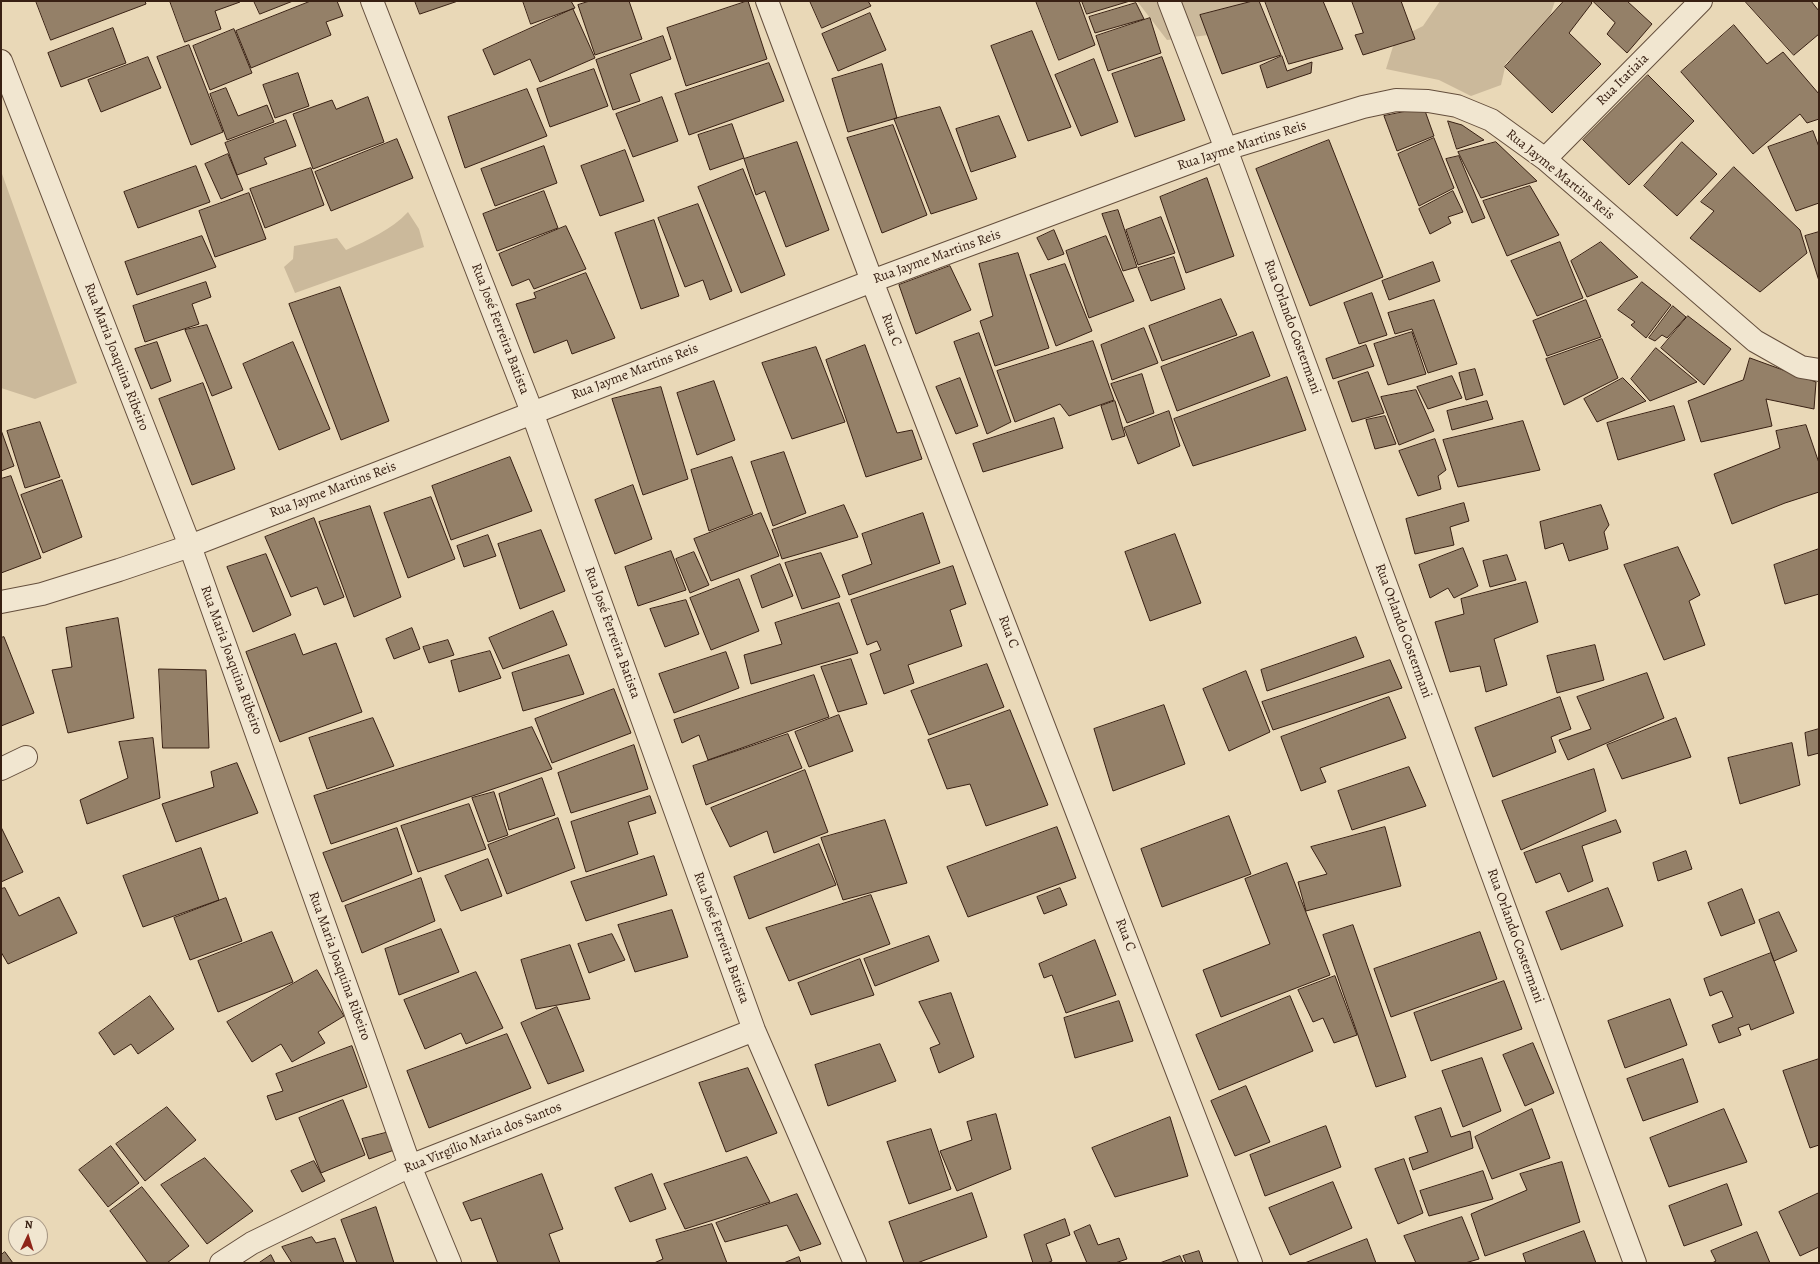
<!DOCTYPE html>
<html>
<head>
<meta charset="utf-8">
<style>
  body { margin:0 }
  #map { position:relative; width:1820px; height:1264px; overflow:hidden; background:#e9d8b7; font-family:Alegreya,serif }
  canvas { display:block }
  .frame { position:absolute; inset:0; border:2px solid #382013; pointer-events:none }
  .north { position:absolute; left:8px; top:1216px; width:40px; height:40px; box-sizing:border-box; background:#f1e6d0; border:1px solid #a79784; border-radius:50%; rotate:4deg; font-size:11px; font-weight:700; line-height:16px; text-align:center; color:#382013 }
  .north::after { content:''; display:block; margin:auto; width:14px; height:18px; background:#8f2418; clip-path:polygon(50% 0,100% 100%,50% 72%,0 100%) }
</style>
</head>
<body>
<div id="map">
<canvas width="1820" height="1264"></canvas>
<div class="frame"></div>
<div class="north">N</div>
</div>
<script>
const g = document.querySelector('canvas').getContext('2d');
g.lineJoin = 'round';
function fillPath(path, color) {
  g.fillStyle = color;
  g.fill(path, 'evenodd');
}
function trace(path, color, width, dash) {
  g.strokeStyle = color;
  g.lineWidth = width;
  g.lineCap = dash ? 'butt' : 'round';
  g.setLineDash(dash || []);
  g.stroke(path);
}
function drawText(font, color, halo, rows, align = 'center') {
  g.font = font + ' Alegreya,serif';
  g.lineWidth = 4;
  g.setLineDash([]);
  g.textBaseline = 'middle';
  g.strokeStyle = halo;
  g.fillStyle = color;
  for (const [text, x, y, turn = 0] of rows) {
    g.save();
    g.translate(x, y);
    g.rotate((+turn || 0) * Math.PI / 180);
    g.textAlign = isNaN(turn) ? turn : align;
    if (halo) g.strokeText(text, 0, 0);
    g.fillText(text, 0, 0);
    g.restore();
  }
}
const green = new Path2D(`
  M1137,1H1250L1252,10L1217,34L1167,40Z
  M1440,1H1555L1550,16L1533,39L1506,63L1501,85L1471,96L1439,80L1386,69L1395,40L1423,26Z
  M1,171L77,383L35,399L1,388Z
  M408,212L419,229L424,247L295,293L284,267L293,259L294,246L337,238L346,250C368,240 391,230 408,212Z`);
const building = new Path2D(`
  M36,1H145L146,4L51,40Z
  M170,1H239L240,2L215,11L221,29L185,42Z
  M254,1H293L260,14Z
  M311,1H337L343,16L326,22L331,35L251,68L236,31Z
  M415,1H458L420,14Z
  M523,1H571L575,8L531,24Z
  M590,1H629L642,39L595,55L578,5Z
  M748,1L767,59L686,86L667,28Z
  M810,1H868L871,6L822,28Z
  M1036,1H1079L1095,45L1059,60Z
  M1082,1H1130L1087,14Z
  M1253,1H1259L1281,55L1222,74L1200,15Z
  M1265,1H1323L1343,49L1289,64Z
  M1352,1H1401L1415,39L1363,55L1355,35L1363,33Z
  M1564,1H1590L1592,3L1569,33L1601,64L1552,113L1505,67Z
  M1593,1H1627L1652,24L1627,53L1607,34L1615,23Z
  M1745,1H1811L1819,11V34L1794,55Z
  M1136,3L1144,19L1095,33L1089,17Z
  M573,9L595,58L540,82L530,59L494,75L483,50Z
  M870,13L886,50L838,71L822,34Z
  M1150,18L1161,53L1108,71L1096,36Z
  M1734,25L1767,64L1783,52L1819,94V119L1807,123L1800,114L1753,154L1681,72Z
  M113,28L126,63L61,87L48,53Z
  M234,29L252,73L210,90L193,46Z
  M1032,31L1071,127L1028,141L991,46Z
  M663,36L671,59L630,74L640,101L613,110L596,60Z
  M189,45L223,132L191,145L157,57Z
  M1282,56L1287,71L1312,62L1311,73L1267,88L1260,66Z
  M148,57L161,88L101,112L88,80Z
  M1162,57L1185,120L1135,137L1112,74Z
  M1094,59L1118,122L1081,136L1055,75Z
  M769,63L784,101L689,135L675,94Z
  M882,64L897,118L848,132L832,79Z
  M594,69L608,106L550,127L537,89Z
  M298,73L309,106L275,118L263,85Z
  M1648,75L1694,121L1629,185L1583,140Z
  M226,88L238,116L267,105L274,122L227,140L210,94Z
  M527,89L547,136L465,168L448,117Z
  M368,97L384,142L313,169L293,114L332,100L336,109Z
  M662,97L678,141L633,157L616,114Z
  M940,107L977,199L931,214L894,119Z
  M1424,108L1434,136L1397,151L1384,116Z
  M999,116L1016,157L971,172L956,129Z
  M286,120L296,146L264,158L267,164L237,175L225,143Z
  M1448,121L1462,125L1484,140L1457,149Z
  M732,124L744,158L710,170L698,135Z
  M893,125L927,215L882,233L847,138Z
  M1813,131L1819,147V203L1796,211L1768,147Z
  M1434,138L1454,188L1419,206L1398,154Z
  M397,139L413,178L331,211L315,172Z
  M1329,140L1383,277L1310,306L1256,169Z
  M797,142L829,230L786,247L765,191L756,195L744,159Z
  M1496,142L1537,181L1481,198L1458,152Z
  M1682,142L1717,174L1677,216L1644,186Z
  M544,146L557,183L495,206L481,169Z
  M625,150L644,201L600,216L581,166Z
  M228,154L243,190L221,199L205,164Z
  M1459,156L1485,218L1472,223L1446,159Z
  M196,166L210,202L138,228L124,192Z
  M1734,167L1800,230L1807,253L1760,292L1690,238L1714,211L1701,202Z
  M311,168L324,205L265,228L250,189Z
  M743,169L785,275L741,293L698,187Z
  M1207,178L1234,256L1186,273L1160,197Z
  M1530,186L1559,235L1507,256L1483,201Z
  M544,191L558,228L497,251L483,214Z
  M1453,191L1463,212L1448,217L1451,223L1430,234L1419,209Z
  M249,193L266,239L215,257L199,211Z
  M698,204L732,291L710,300L703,280L685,287L658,218Z
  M1118,210L1137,267L1123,271L1102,214Z
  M1161,217L1175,253L1138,265L1126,230Z
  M654,220L679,296L641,309L615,233Z
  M566,226L586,269L534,289L529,279L512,286L499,254Z
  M1054,230L1064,254L1048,260L1037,238Z
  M1819,232V281L1805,236Z
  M202,236L216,267L137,295L125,262Z
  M1106,236L1134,301L1089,318L1066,251Z
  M1560,242L1583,298L1537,316L1511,261Z
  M1601,242L1638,277L1587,297L1571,261Z
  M1018,253L1049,348L995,366L980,321L993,316L979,264Z
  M1174,257L1185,289L1151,301L1138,268Z
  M1433,262L1440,281L1389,300L1382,281Z
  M1065,264L1092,331L1056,346L1030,275Z
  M950,266L971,310L916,334L899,285Z
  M586,273L615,338L572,354L567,340L534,353L516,304L536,298L534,293Z
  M206,282L211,297L192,304L199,324L145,342L133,306Z
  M1642,282L1671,305L1646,338L1631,325L1635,322L1618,310Z
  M340,287L389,421L341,440L289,304Z
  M1372,293L1387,335L1359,344L1344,303Z
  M1221,299L1237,335L1162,361L1149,326Z
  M1434,300L1457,364L1428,373L1412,329L1395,334L1388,313Z
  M1586,300L1601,337L1547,356L1533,321Z
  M1673,306L1686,317L1667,338L1662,335L1655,341L1649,338Z
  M1688,316L1731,349L1704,385L1661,348Z
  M207,325L232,388L212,396L185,330Z
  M1144,328L1158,363L1112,380L1101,345Z
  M1253,332L1270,376L1177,411L1161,367Z
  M1412,332L1426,374L1388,385L1374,344Z
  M979,333L1011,422L987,434L954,342Z
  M1602,339L1618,378L1564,405L1546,359Z
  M1093,341L1114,400L1069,416L1060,404L1015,422L997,371Z
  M157,342L171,381L151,389L135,349Z
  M293,342L330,429L279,450L243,364Z
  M865,345L897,433L912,430L922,459L866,477L826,360Z
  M1366,345L1374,366L1333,379L1326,359Z
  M816,347L845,422L792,439L762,363Z
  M1656,348L1697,382L1650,401L1631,379Z
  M1750,358L1816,382L1814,409L1766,399L1772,426L1701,442L1688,401L1743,380Z
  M1475,369L1483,395L1466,400L1459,373Z
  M1368,372L1384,413L1352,422L1338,382Z
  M1142,374L1154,413L1127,423L1111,384Z
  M1452,376L1462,398L1428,409L1417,387Z
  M1287,377L1306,430L1193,466L1174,419Z
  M960,378L978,426L956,434L936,387Z
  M1623,378L1646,401L1597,422L1584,399Z
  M714,381L735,440L697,455L677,393Z
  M203,383L235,469L192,485L159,399Z
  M661,387L688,479L643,495L612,399Z
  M1416,390L1434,431L1399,445L1381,397Z
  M1115,401L1125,436L1112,440L1101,406Z
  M1487,401L1493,419L1452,430L1447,411Z
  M1674,406L1685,440L1618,460L1607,423Z
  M1169,411L1180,446L1138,464L1124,428Z
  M1385,416L1396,444L1375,449L1366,420Z
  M1054,418L1063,448L983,472L973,444Z
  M1523,421L1540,470L1458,487L1443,440Z
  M40,422L60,477L25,488L7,431Z
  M1806,425L1819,463V492L1785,503L1732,524L1714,474L1780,448L1776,431Z
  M1,430L14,466L1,471Z
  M1435,439L1446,470L1438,476L1441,489L1418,496L1399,451Z
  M784,452L806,513L773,526L751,462Z
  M510,457L532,511L451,540L432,486Z
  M732,457L753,514L709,531L691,470Z
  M11,476L41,558L1,573V479Z
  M62,480L82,537L43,553L21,495Z
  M633,485L652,539L615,554L595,500Z
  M431,497L455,559L408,578L384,513Z
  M1464,503L1469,521L1450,527L1454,545L1415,554L1406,519Z
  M844,505L858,537L782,559L772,530Z
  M1601,505L1609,525L1604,532L1608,549L1569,561L1563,543L1545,549L1540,522Z
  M370,506L401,597L354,617L319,522Z
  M761,513L779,556L711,581L694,539Z
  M923,513L940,563L849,595L842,575L872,564L862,534Z
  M314,518L344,597L324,605L317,587L291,597L265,537Z
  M541,530L565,591L520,609L498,544Z
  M1175,534L1201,603L1150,621L1125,552Z
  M488,535L496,556L464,567L457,546Z
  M1678,547L1700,595L1689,601L1705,645L1664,660L1624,565Z
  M1463,548L1478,586L1454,598L1448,588L1430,598L1419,565Z
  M1819,549V594L1785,604L1774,565Z
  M671,551L686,590L638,606L625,567Z
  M694,552L709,585L690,593L676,559Z
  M821,553L840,597L802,609L785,563Z
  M266,554L291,615L253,632L227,567Z
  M1507,555L1516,580L1490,587L1483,561Z
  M780,564L793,596L762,608L751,576Z
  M953,566L966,604L950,610L962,646L908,665L914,683L884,694L870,654L881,650L877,641L867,645L851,600Z
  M739,579L759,631L711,650L690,598Z
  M1526,582L1538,622L1494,639L1507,685L1486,692L1480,666L1450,672L1435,622L1464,614L1461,599Z
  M686,600L699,634L665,647L650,609Z
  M839,603L858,653L751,684L744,655L782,644L775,623Z
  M553,611L567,645L503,669L489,638Z
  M118,618L134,718L68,733L52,670L72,667L66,628Z
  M412,628L420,649L394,659L386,639Z
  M295,634L303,655L336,643L362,712L280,742L246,652Z
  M4,637L34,713L1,726V638Z
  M1356,637L1364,657L1267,691L1261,670Z
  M448,640L454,655L429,663L423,647Z
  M1595,645L1604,680L1557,693L1547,656Z
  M490,651L501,678L459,692L451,661Z
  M726,652L739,688L674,713L659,674Z
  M569,655L584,694L523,711L512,673Z
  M851,659L867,704L838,712L821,667Z
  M1390,660L1402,688L1273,730L1262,702Z
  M987,664L1004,707L929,735L911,691Z
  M159,669L206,670L209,748H163Z
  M1246,671L1270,732L1229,751L1203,689Z
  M1647,673L1664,718L1568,760L1559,740L1591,729L1577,697Z
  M814,675L829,717L708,760L699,735L682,743L674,720Z
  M614,689L631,733L552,763L535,719Z
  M1389,697L1406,738L1320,768L1326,782L1301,791L1281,737Z
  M1560,697L1571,729L1551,737L1556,752L1493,777L1475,728Z
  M1164,705L1185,764L1113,791L1094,729Z
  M1010,710L1048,805L986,826L970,784L947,789L928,740Z
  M839,715L853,751L809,767L795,732Z
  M373,718L394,766L327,789L309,738Z
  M1676,718L1691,757L1622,779L1607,745Z
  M532,727L552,769L331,844L314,796Z
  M1819,729V753L1808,756L1805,733Z
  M788,734L802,768L706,805L693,766Z
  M153,738L160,798L87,824L80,800L128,778L119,742Z
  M1792,743L1800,785L1740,804L1728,758Z
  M634,745L648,789L571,813L558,773Z
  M237,763L258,813L176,842L162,804L214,787L211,772Z
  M1409,767L1426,806L1352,830L1338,791Z
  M1594,769L1606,811L1521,850L1502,801Z
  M805,770L828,832L774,853L767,831L730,847L711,808Z
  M542,778L555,815L509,830L499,794Z
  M494,792L508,835L488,842L472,798Z
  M650,796L656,813L628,822L638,854L586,872L571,822Z
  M469,804L486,849L418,872L401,826Z
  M1229,816L1251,874L1162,907L1141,849Z
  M558,818L575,868L507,894L488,845Z
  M885,820L907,883L843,900L821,838Z
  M1616,820L1621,832L1582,846L1593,881L1568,892L1560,873L1536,883L1524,853Z
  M1,827L23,872L1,882Z
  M1057,827L1076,878L968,917L947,867Z
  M1385,827L1401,886L1306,911L1298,882L1327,874L1311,847Z
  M397,828L412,874L342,902L323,853Z
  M819,844L836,885L749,919L734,877Z
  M201,848L219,900L143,927L123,876Z
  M1686,851L1692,869L1658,881L1653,863Z
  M654,856L667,895L586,921L571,882Z
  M488,859L502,896L461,911L445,876Z
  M1287,863L1330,975L1221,1017L1203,970L1270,944L1245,879Z
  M421,878L435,921L362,953L345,906Z
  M5,888L19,916L59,897L77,933L8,964L1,952V889Z
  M1060,888L1067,905L1044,914L1037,897Z
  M1608,888L1623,926L1561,950L1546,912Z
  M1742,889L1755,923L1721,936L1708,903Z
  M871,895L890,944L789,981L766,928Z
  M226,898L242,941L190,960L174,918Z
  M672,910L688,957L635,972L618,925Z
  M1779,912L1797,951L1774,961L1759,920Z
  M1353,925L1406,1077L1376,1087L1323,935Z
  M441,929L459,972L399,995L385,949Z
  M272,932L293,982L218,1012L198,961Z
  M1480,932L1497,979L1391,1017L1374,969Z
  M612,934L625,960L589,973L578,944Z
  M929,936L939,961L875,986L864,959Z
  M1095,940L1116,995L1066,1013L1052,975L1044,978L1039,964Z
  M570,945L590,999L536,1009L521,960Z
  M1771,953L1794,1013L1751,1030L1749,1024L1738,1028L1741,1035L1719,1043L1712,1025L1733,1017L1722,991L1710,996L1704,979Z
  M860,959L874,995L811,1015L798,983Z
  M317,970L344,1016L318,1032L325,1043L292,1062L281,1044L252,1062L227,1022Z
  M476,972L503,1028L466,1044L461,1033L425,1049L404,1000Z
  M1335,976L1357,1035L1334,1043L1323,1018L1313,1022L1298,990Z
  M1504,981L1522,1029L1431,1061L1414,1013Z
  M951,993L974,1057L939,1073L930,1048L940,1044L919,1002Z
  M150,996L174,1029L138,1054L131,1044L114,1055L99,1033Z
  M1290,996L1313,1051L1219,1090L1196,1035Z
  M1670,999L1687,1045L1625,1068L1608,1021Z
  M1119,1001L1133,1041L1075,1058L1064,1018Z
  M557,1007L584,1071L548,1084L521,1023Z
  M507,1034L531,1088L429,1128L407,1071Z
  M1533,1043L1554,1093L1525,1106L1503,1055Z
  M880,1044L896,1081L828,1106L815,1065Z
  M352,1046L367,1087L276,1120L267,1096L283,1091L276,1074Z
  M1482,1058L1501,1111L1463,1127L1442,1071Z
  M1683,1059L1698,1102L1643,1121L1627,1079Z
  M1819,1059V1145L1810,1148L1783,1071Z
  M748,1068L777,1133L726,1152L699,1083Z
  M1246,1086L1270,1142L1235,1156L1211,1101Z
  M343,1100L365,1155L321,1173L299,1118Z
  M167,1107L196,1140L145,1181L116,1144Z
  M1441,1108L1451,1137L1470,1131L1473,1148L1413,1170L1409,1158L1428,1152L1415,1117Z
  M1532,1109L1550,1158L1492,1179L1475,1137Z
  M1724,1109L1747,1162L1669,1187L1650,1138Z
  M996,1114L1011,1169L957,1191L940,1151L972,1140L967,1122Z
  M1170,1117L1188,1176L1115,1197L1092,1148Z
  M1326,1126L1341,1167L1265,1196L1250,1155Z
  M931,1129L951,1189L909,1204L887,1142Z
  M389,1132L397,1149L369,1159L362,1139Z
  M111,1146L139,1183L108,1207L79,1170Z
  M747,1157L770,1202L685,1229L664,1184Z
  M205,1158L253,1211L207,1244L161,1185Z
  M1404,1159L1423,1213L1398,1224L1375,1169Z
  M314,1161L325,1181L302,1192L291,1171Z
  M1562,1162L1580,1222L1485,1256L1471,1214L1527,1190L1520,1174Z
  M1483,1171L1493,1199L1429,1216L1420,1191Z
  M542,1174L563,1229L549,1234L560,1263H498L481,1218L471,1221L463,1203Z
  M652,1174L666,1209L630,1222L615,1188Z
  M1333,1182L1352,1228L1290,1255L1269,1208Z
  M1727,1184L1742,1225L1684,1246L1669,1206Z
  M142,1187L189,1246L167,1263H148L110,1211Z
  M972,1193L987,1237L917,1263H904L889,1222Z
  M1819,1193V1247L1800,1256L1779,1212Z
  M797,1194L821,1244L800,1251L787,1225L725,1242L716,1223Z
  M376,1207L394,1263H357L341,1220Z
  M1462,1217L1479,1259L1465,1263H1416L1404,1236Z
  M1065,1219L1070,1235L1046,1244L1052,1261L1047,1263H1033L1024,1235Z
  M712,1224L727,1263H654L663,1259L656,1240Z
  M1090,1225L1098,1245L1119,1238L1127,1259L1115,1263H1087L1074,1232Z
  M1584,1231L1596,1263H1526L1523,1254Z
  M1757,1232L1770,1263H1712L1716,1261L1711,1251Z
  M312,1237L316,1243L335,1238L344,1263H292L282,1247Z
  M1367,1239L1376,1263H1305Z
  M1199,1251L1203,1263H1186L1183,1256Z
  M5,1252L13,1263H1V1255Z
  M271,1255L275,1263H259Z
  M1180,1256L1183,1263H1160Z
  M799,1257L801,1263H784Z`);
const street = new Path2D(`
  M372,1L532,412L754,1030L855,1263
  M767,1L872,281L1251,1263
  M1169,1L1226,149L1635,1263
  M1,61L190,546L410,1166L450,1263
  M1545,159L1701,1
  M1,602L42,594L119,570L190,546L872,281L1226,149L1363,107L1396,100L1428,101L1457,106L1491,120L1545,159L1755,341L1801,367L1819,370
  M1,769L26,757
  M221,1263L252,1243L410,1166L754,1030`);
const streetNames = [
  ["Rua Itatiaia",1623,80,-45],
  ["Rua Jayme Martins Reis",1242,146,-18],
  ["Rua Jayme Martins Reis",1560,175,39],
  ["Rua Jayme Martins Reis",937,257,-20],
  ["Rua Orlando Costermani",1292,327,70],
  ["Rua José Ferreira Batista",500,329,69],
  ["Rua C",891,330,69],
  ["Rua Maria Joaquina Ribeiro",116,357,69],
  ["Rua Jayme Martins Reis",635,372,-21],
  ["Rua Jayme Martins Reis",333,490,-21],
  ["Rua Orlando Costermani",1403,631,70],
  ["Rua C",1008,632,69],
  ["Rua José Ferreira Batista",612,633,70],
  ["Rua Maria Joaquina Ribeiro",231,660,70],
  ["Rua C",1125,935,69],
  ["Rua Orlando Costermani",1515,936,70],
  ["Rua José Ferreira Batista",721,938,70],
  ["Rua Maria Joaquina Ribeiro",339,966,70],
  ["Rua Virgílio Maria dos Santos",483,1138,-22]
];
fillPath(green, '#cbb99b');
fillPath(building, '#948068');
trace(building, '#382013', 1);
trace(street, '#644e3c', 24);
trace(street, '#f1e6d0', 22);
drawText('14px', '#382013', '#f1e6d0', streetNames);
</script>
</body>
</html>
